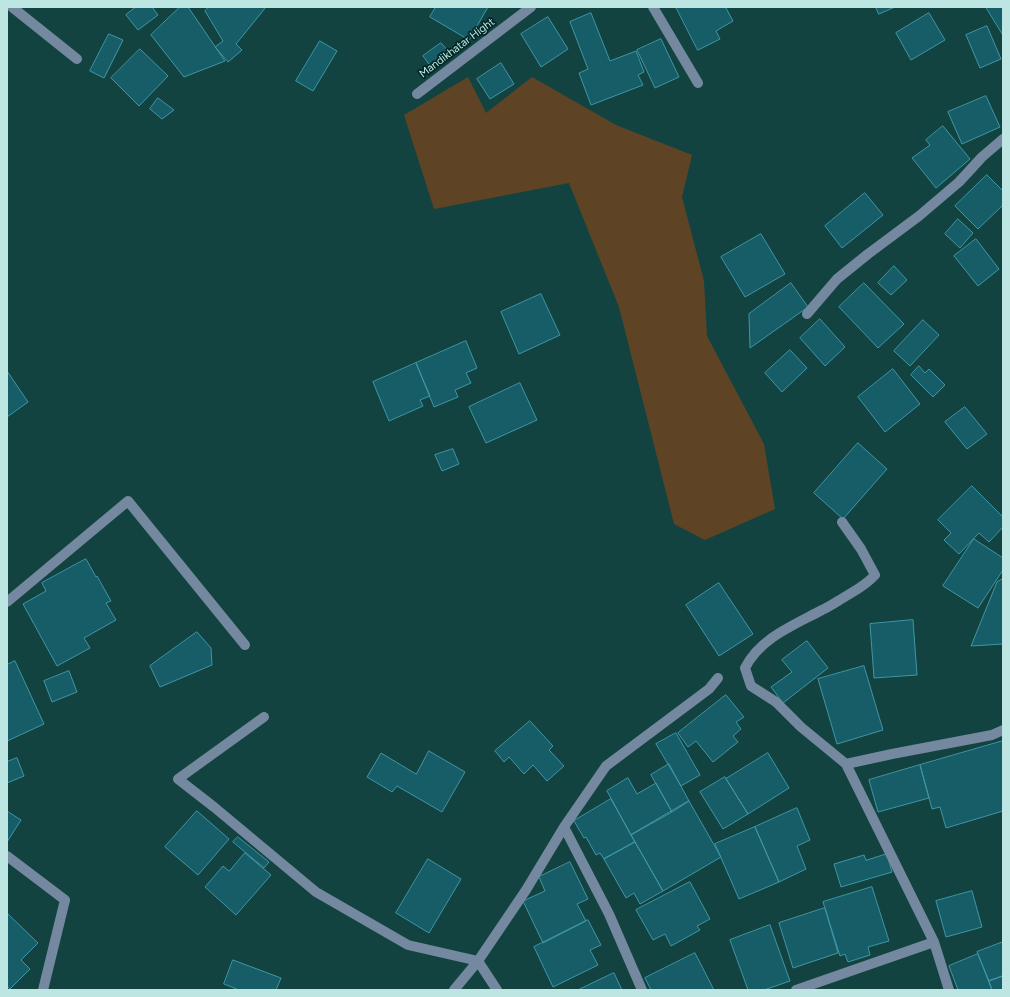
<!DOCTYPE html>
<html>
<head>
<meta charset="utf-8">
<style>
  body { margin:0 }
  #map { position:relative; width:1010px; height:997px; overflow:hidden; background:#134341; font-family:Figtree,sans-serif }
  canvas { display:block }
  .frame { position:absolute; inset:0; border:8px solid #bde6e2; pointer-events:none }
</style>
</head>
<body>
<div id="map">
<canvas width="1010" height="997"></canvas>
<div class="frame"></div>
</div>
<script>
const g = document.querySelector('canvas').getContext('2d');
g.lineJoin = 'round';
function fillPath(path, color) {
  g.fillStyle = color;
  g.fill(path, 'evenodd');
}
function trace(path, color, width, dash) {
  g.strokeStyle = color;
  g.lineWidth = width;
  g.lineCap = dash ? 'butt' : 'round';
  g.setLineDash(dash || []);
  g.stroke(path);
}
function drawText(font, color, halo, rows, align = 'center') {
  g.font = font + ' Figtree,sans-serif';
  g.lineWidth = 3.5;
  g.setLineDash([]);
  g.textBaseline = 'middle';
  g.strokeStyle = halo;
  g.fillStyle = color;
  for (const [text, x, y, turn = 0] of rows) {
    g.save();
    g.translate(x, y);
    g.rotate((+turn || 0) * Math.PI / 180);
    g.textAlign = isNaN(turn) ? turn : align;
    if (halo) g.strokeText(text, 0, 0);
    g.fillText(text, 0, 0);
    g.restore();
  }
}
const green = new Path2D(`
  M468,77L486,113L532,77L616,125L692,155L682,197L704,281L707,336L764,444L775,509L705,540L674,524L619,307L569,183L434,209L404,115Z`);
const building = new Path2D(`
  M136,7H152L158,15L138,30L126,15Z
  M180,7H188L225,61L184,77L151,35Z
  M209,7H266L236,44L242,50L228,62L215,47L223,41L205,11Z
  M436,7H488L469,40L430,17Z
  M676,7H728L726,8L733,21L716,31L720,39L698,50Z
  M876,7H895L879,14Z
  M986,7H1003V35Z
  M591,13L610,61L636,51L644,72L638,75L643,85L591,105L579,73L588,69L570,22Z
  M929,13L945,40L911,60L896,33Z
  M548,17L568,49L541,67L521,34Z
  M987,26L1001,59L980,68L966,35Z
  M109,34L123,40L104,78L90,71Z
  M661,39L679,77L655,88L637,50Z
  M320,41L337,51L313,91L296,81Z
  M441,43L450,53L431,67L423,56Z
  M140,49L168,76L139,106L111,78Z
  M501,63L514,84L490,99L477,79Z
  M986,96L1000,127L962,144L948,112Z
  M158,98L174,110L162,119L150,109Z
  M943,126L970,159L936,188L912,158L930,145L926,140Z
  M987,175L1003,191V205L978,229L955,206Z
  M865,193L883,215L842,248L825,226Z
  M958,219L973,233L960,248L945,234Z
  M761,234L785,274L745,297L721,257Z
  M976,239L999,269L978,286L954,256Z
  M894,266L907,280L891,295L878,283Z
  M791,283L808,307L750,348L749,314Z
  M864,283L904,324L878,348L839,307Z
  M541,294L560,335L519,354L501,312Z
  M820,319L845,347L825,366L800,338Z
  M923,320L939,335L910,366L894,351Z
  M466,341L477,368L466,373L471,383L455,390L458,397L434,407L416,363Z
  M790,350L807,368L782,392L765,373Z
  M416,363L430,396L420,400L423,406L389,421L373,382Z
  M919,366L925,373L929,369L945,385L933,397L911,375Z
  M893,369L920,404L885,432L858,397Z
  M7,371L28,402L7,417Z
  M520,383L537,420L486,443L469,407Z
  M965,407L987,434L967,449L945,422Z
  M858,443L887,469L843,519L814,493Z
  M453,449L459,464L442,471L435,455Z
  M972,486L1003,517V527L989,542L979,533L959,554L944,540L951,533L938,520Z
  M974,539L1003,558V570L978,608L943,586Z
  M86,559L96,577L97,576L111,601L106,603L116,620L84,638L90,648L57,666L23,604L46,591L42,583Z
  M1003,579V644L971,646L997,582Z
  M719,583L753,634L719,656L686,605Z
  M913,620L917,675L874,678L870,624Z
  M197,632L211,648L212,665L160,687L150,666Z
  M807,641L828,668L783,703L771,687L792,672L782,660Z
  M15,661L44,724L7,741V665Z
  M864,666L883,730L837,744L818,679Z
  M69,671L77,692L52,702L44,681Z
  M726,695L744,717L736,722L741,729L733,736L738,742L713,762L696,741L688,747L678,733Z
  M530,721L553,746L549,750L564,766L547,781L533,765L524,774L509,757L504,762L495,751Z
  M676,733L700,775L681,786L656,744Z
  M1003,741V811L946,828L940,807L932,809L920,765Z
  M429,751L465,772L442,812L397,786L392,792L367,777L381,753L416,774Z
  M768,753L789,788L748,814L726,779Z
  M17,758L24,776L7,783V762Z
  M669,764L689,801L672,812L651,775Z
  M920,765L929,798L878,812L869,780Z
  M725,777L748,814L723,829L700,792Z
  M628,778L637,794L656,783L672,812L631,835L607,791Z
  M611,799L635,842L604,859L600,853L596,855L586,837L584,838L574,821Z
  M689,801L721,857L663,891L631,835Z
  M797,808L810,840L797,846L806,869L779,882L755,827Z
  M7,811L21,820L7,842Z
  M197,811L229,839L198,875L165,847Z
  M755,827L779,882L739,899L715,844Z
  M238,837L269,862L264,868L233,842Z
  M635,842L663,891L640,904L634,893L626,898L604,859Z
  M245,853L271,875L236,915L205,887L223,866L229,871Z
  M887,854L892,872L841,887L834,864L864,855L866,860Z
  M428,859L461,879L429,933L396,913Z
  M570,862L588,899L577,904L586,921L543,943L523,901L545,891L539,877Z
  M690,882L710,919L697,926L700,930L671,946L665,934L653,940L636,910Z
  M872,887L889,941L868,947L870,955L848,962L845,954L840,956L823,902Z
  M972,891L982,927L946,937L936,901Z
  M825,908L838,953L793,968L779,923Z
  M7,913L38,943L21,960L30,969L10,989L7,986Z
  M588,920L601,945L590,950L598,965L553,987L534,947Z
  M770,925L790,981L764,990H748L730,940Z
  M1003,942V976L989,981L977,952Z
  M695,953L714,990H651L645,978Z
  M978,954L992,990H958L949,966Z
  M233,960L281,978L276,990H239L224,984Z
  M614,973L622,990H578Z
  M1003,976V990H992L989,981Z`);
const minor = new Path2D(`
  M12,7L77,59
  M653,7L698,83
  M417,94L531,7
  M807,314L837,279L868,254L919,216L959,182L982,157L1003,139
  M842,522L861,549L875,575C867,584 858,589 848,595C839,600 831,606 822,610C794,625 760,638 745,668L751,686L776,702L801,727L846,764L934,942L949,990
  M7,602L128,501L245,645
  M264,717L178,779L214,807L316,892L408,945L478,961L497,990
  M846,764L892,754L992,735L1003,730
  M564,827L609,914L642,990
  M7,856L65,900L43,990
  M454,990L478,961L526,890L564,827L606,766L709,689L718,678
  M796,990L934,942`);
const streetNames = [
  ["Mandikhatar Hight",457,48,-37]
];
fillPath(green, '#5e4424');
fillPath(building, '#175d68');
trace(building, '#3f96a5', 1);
trace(minor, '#74899f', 10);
drawText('11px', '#bde6e2', '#012827', streetNames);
</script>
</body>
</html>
